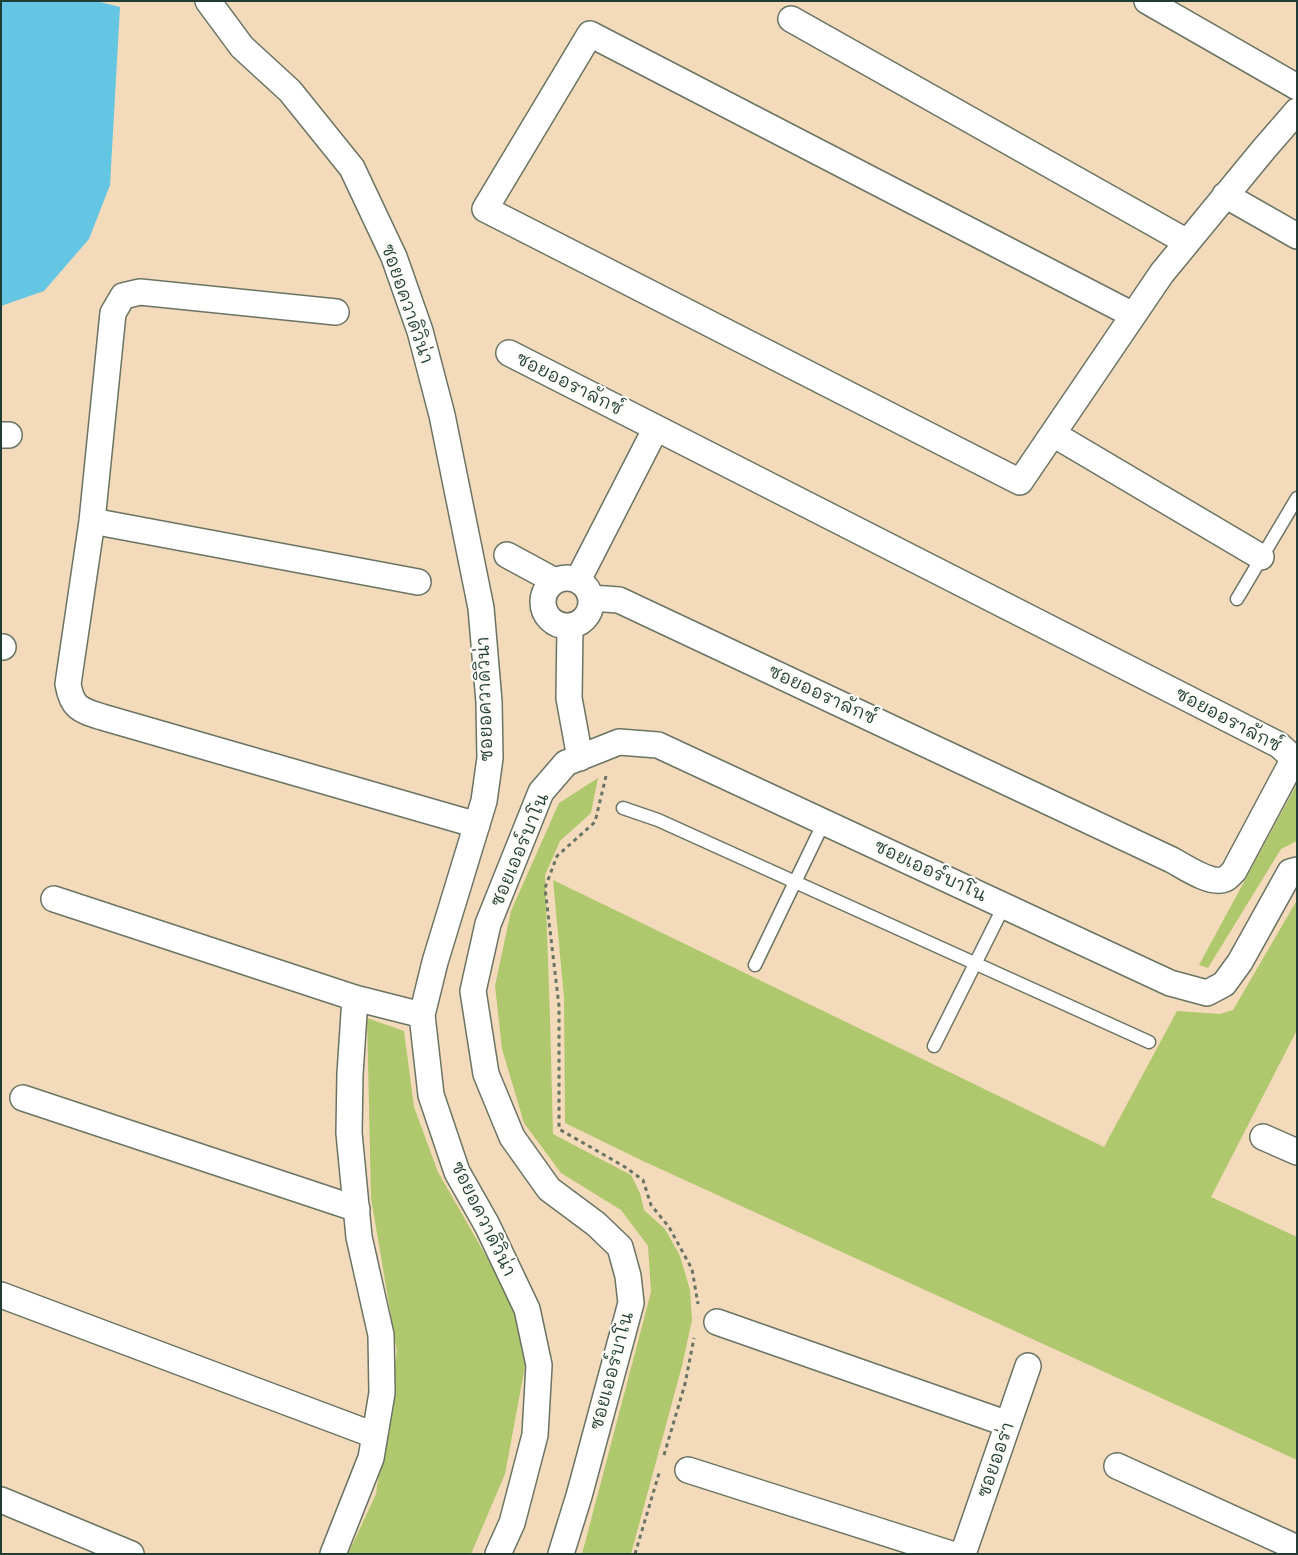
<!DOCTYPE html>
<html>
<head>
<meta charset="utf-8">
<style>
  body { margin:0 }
  #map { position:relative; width:1298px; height:1555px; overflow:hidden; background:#f3dabb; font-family:Mali,sans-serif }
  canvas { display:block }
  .frame { position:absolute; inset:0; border:2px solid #1f3d34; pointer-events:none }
</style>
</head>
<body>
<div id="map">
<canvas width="1298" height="1555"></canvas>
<div class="frame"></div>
</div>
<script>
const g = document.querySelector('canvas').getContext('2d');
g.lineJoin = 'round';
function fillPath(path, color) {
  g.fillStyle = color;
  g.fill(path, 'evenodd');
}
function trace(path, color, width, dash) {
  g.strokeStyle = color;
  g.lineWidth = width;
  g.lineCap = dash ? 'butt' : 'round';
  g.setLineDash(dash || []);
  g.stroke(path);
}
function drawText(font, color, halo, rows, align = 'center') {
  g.font = font + ' Mali,"Playpen Sans Thai",sans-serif';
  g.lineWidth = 4.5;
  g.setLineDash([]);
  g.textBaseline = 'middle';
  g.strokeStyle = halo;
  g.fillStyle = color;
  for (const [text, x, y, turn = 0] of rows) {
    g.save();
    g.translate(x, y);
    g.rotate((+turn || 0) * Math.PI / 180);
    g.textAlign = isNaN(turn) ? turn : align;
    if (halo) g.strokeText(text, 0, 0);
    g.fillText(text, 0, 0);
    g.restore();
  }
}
const green = new Path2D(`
  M598,778L591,813L560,841L545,875L550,1017L553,1134L631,1175L640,1193L644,1210L665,1229L680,1256L690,1290L692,1320L682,1366L631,1554H582L651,1292L648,1246L621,1210L561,1173L524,1123L502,1049L495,986L511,911L559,803Z
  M1297,784V841L1281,849L1208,968L1199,965Z
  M553,880L1104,1147L1177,1011L1220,1014L1233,1010L1297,900V1030L1211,1197L1297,1237V1460L645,1162L565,1123L564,998Z
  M367,1018L404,1031L414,1107L438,1172L510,1298L526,1361L505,1474L471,1554H348L376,1494L397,1351L371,1198Z`);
const water = new Path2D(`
  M1,1H96L120,7L110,185L89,239L44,291L1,306Z`);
const path = new Path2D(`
  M606,776L595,822L557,856L545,888L559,1006V1129L625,1167L643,1180L651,1205L669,1227L692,1269L698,1304
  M664,1455L685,1384L694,1338
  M635,1554L660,1470`);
const service = new Path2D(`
  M1237,599L1297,498
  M623,808L658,820L1149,1042
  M755,965L824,822
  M934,1046L1004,906`);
const minor = new Path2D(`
  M208,1L242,47L290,91L352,168L394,257L420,331L442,415L481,608L489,702L490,758L484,801L435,962L422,1015L431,1095L457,1172L487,1225L527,1309L539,1365L535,1435L512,1523L498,1554
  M1147,1L1297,87
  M791,19L1187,242
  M1225,195L1297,236
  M336,312L140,292L123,296L113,313L92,521L68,684C72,708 80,710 102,717L477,825
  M1133,315L590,34L485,209L1020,482L1162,273L1264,149L1297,111
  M509,353L1279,745L1291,756V764L1234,871C1231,874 1228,878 1225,879C1211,885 1185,867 1172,860L619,600L591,598
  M1053,434L1261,557
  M1,435H9
  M92,521L418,582
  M507,555L555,581
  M543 602a24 24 0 1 1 48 0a24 24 0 1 1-48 0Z
  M578,580L656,428
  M570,626L569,698L580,758
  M1,647H3
  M54,899L355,998L422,1015
  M23,1098L357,1209
  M1263,1137L1297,1152
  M1,1295L374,1435
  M717,1322L1008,1424
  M1117,1466L1297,1548
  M688,1470L951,1554
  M1,1500L131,1554
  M333,1554L371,1458L382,1393L381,1335L359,1237L349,1133L350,1074L355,998
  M561,1554L579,1496L631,1303L628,1276L620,1247L596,1224L549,1189L512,1137L486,1074L473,991L488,924L541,792L566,763L619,742L658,745L1170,983L1207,993L1224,984L1240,962L1290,872L1297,870
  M963,1554L1028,1366`);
const streetNames = [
  ["ซอยอควาดิวิน่า",407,304,71],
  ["ซอยออราลักซ์",569,384,27],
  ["ซอยออราลักซ์",822,695,25],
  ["ซอยอควาดิวิน่า",485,699,-92],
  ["ซอยออราลักซ์",1228,720,28],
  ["ซอยเออร์บาโน",520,850,-67],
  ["ซอยเออร์บาโน",930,871,25],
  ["ซอยอควาดิวิน่า",483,1219,64],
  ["ซอยเออร์บาโน",612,1371,-75],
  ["ซอยออร่า",996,1460,-71]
];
fillPath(green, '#afc86d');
fillPath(water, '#64c6e2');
trace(service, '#697463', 15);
trace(minor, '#697463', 28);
trace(path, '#697463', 3, [4, 4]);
trace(service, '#fff', 12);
trace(minor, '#fff', 25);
drawText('18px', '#1f3d34', '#fdfcf7', streetNames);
</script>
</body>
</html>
